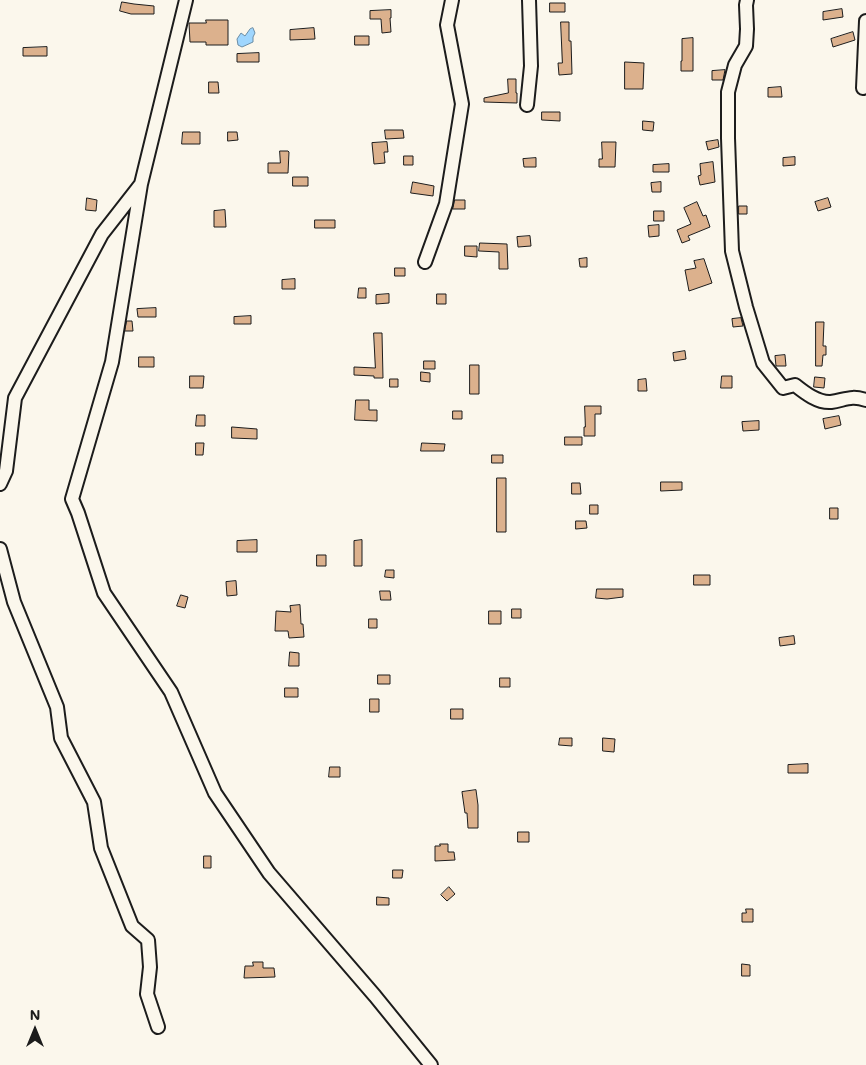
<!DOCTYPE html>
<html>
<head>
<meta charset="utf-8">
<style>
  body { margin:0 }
  #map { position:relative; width:866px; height:1065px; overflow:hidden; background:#fbf7ec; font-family:Mali,sans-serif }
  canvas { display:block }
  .north { position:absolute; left:10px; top:1005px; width:50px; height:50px; -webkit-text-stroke:4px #fbf7ec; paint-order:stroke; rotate:0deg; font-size:14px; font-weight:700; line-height:20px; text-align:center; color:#1c1c1c }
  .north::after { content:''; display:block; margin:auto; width:18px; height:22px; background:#1c1c1c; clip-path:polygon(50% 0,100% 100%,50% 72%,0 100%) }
</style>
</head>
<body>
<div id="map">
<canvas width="866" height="1065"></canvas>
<div class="north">N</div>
</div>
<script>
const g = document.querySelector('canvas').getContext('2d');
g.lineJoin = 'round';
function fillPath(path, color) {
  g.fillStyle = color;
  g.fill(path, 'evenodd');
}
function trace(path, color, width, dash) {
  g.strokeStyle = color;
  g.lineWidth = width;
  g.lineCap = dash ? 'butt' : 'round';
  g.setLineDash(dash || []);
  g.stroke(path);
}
const water = new Path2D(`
  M253,28L255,33L253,37V42L242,47L238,45L237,39L241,33L245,36L250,29Z`);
const building = new Path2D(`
  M122,2L134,4L154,6V14H131L120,11Z
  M550,3H565V12H550Z
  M842,9L843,17L823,20V12Z
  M391,10V18H390L391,32L382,33L381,19H370V11Z
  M206,20H228V45H206V42H190L189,23H206Z
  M561,22H569V41H571L572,74L559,75L558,63H562Z
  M314,28L315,39L290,40V30Z
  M853,32L855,40L833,47L831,39Z
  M355,36H369V45H355Z
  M693,38V71H681V61H682V39Z
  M47,47V56H23V48Z
  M259,53V62H237V54Z
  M625,62L644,63L643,89H625Z
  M725,70L723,80H712V71Z
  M508,79H516V93H517V103L484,102V98L508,93Z
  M209,82H218L219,93H209Z
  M781,87L782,97H768V88Z
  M542,112H560V121L542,120Z
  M643,121L654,122L653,131L643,130Z
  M385,130H403L404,138L386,139Z
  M183,132H200V144H182Z
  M228,132H237L238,140L228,141Z
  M718,140L719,147L708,150L706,142Z
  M387,142L388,152H384L385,163L374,164L372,143Z
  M602,142H616L615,167H599V159H602Z
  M280,151H288L289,152L288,173H268V163H280Z
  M404,156H413V165H404Z
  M795,157V165L783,166V158Z
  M536,158V167H524L523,159Z
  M713,162L715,182L700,185L698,176L701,175L700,164Z
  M669,164V172H653V165Z
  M293,177H308V186H293Z
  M413,182L434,186L433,196L411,193Z
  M661,182V192H652L651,183Z
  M87,198L97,200L96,211L86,210Z
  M828,198L831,207L818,211L815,202Z
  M455,200H465V209H453Z
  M697,202L703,216L706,215L710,227L688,236L690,240L682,243L677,230L691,224L684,208Z
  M739,206H747V214H739Z
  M225,210L226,227H214V211Z
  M654,211H664V221H654Z
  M315,220H335V228H315Z
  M659,225V236L649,237L648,226Z
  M530,236L531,246L518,247L517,237Z
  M480,243L507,244L508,269H499V252L479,251Z
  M465,246H477V257L465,256Z
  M587,258V267H580L579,259Z
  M704,259L712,283L689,291L685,270L696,268L694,261Z
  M395,268H405V276H395Z
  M295,279V289H282V280Z
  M359,288H366V298H358Z
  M389,294V303L376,304V295Z
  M437,294H446V304H437Z
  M156,308V317H138L137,309Z
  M251,316V324H234V317Z
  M741,318L743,326L733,327L732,319Z
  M127,321H132L133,331H125Z
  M816,322H824L823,346H826V355H823L822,366H816Z
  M374,333H382L383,378H374V376L354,375V367L375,368Z
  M685,351L686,359L674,361L673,353Z
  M785,355L786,366H776L775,356Z
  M139,357H154V367H139Z
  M424,361H435V369H424Z
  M470,365H479V394H470Z
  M421,372L430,373V382L421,381Z
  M190,376H204L203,388H190Z
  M722,376H732V388H721Z
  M815,377L825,378L824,388L814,387Z
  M390,379H398V387H390Z
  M646,379L647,391H638V380Z
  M356,400H369V410H377V421L355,420Z
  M585,406H601V414H595V436H584V427H585Z
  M453,411H462V419H453Z
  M197,415H205V426H196Z
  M839,416L841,425L825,429L823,419Z
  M759,421V430L743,431L742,422Z
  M232,427L257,429V439L232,438Z
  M565,437H582V445H565Z
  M196,443H204L203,455H196Z
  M422,443L445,444L444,451H421Z
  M492,455H503V463H492Z
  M497,478H506V532H497Z
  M661,482H682V490L661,491Z
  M572,483H580L581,494H572Z
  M590,505H598V514H590Z
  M830,508H838V519H830Z
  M576,521H586L587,528L576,529Z
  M257,540V552H237V541Z
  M362,540V566H354V541Z
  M317,555H326V566H317Z
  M386,570H394V578L385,577Z
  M694,575H710V585H694Z
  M236,581L237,595L227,596L226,582Z
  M597,589H623V597L607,599L596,598Z
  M380,591H390L391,600H381Z
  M181,595L188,597L185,608L177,606Z
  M300,605L301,624H303L304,637L289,638L288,631H275L276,611L291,612L290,606Z
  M512,609H521V618H512Z
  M489,611H501V624H489Z
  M369,619H377V628H369Z
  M794,636L795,644L780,646L779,638Z
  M290,652L299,653V666H289Z
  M378,675H390V684H378Z
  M500,678H510V687H500Z
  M285,688H298V697H285Z
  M370,699H379V712H370Z
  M451,709H463V719H451Z
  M560,738H572V746L559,745Z
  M603,738L615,739L614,752L603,751Z
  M808,764V773H788V765Z
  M330,767H340V777H329Z
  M476,790L478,805V828H468L467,813H465L462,792Z
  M518,832H529V842H518Z
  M440,844H448V852H454L455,860L435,861V846H440Z
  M204,856H211V868H204Z
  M393,870H403L402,878H393Z
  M449,887L455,894L447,901L441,895Z
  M377,897L389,898V905H377Z
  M746,909H753V922H742V913H746Z
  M253,962H263V968H274L275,977L244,978L245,966H253Z
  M742,964L750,965V976H742Z`);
const minor = new Path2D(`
  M747,0L746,5L747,29L746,46L735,65L728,92V138L732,251L746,307L763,363L783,388L795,385C805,393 818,403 831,402C845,400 851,395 866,400
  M863,88L866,21
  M527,105L531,66L529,0
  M141,184L112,362L72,499L78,513L104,593L171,692L215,793L269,873L375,996L431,1065
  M425,262L446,204L462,104L447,25L452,0
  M0,484L6,471L15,398L102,234L141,184L186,0
  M0,549L14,602L57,707L61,738L94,802L101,848L132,926L148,940L150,967L147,994L158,1027`);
fillPath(water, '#9fd6fe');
trace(water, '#6b8ca4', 1);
fillPath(building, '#dcb18d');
trace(building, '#1c1c1c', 1);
trace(minor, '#1c1c1c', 16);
trace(minor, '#fbf7ec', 12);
</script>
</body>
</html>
